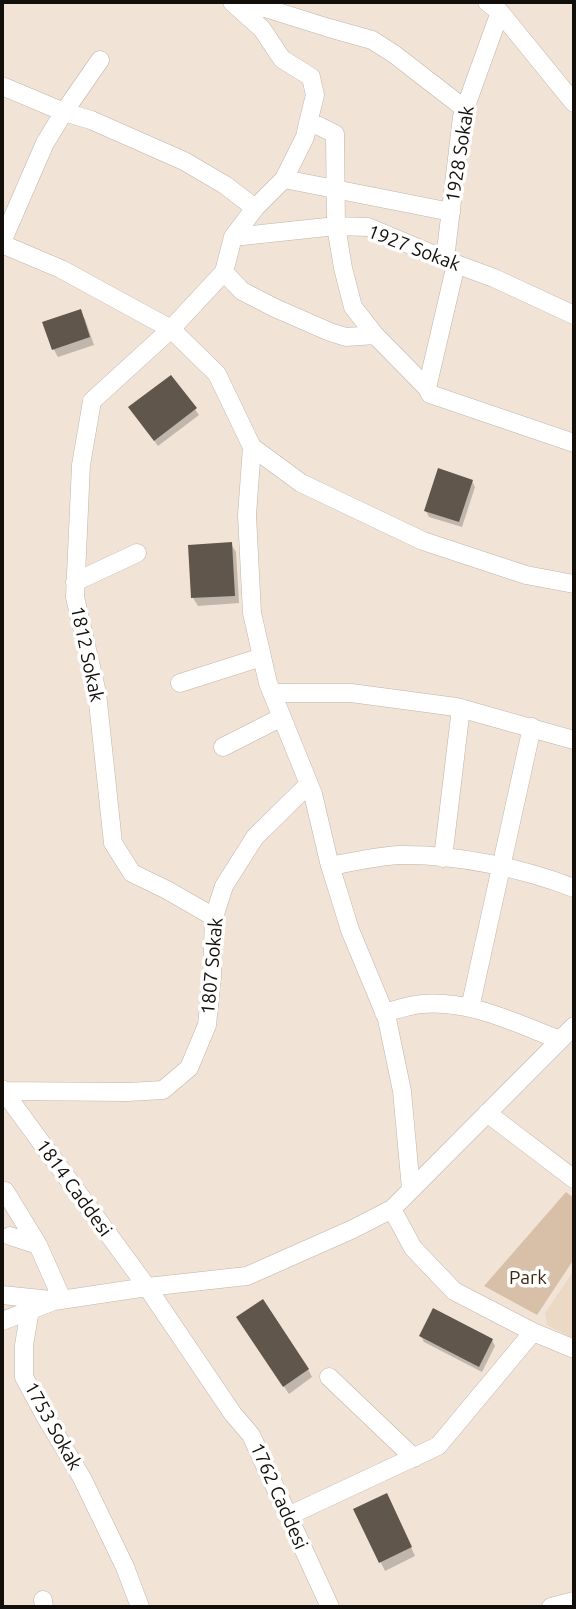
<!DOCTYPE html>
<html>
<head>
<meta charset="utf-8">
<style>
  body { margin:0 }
  #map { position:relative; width:576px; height:1609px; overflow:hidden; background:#f1e4d7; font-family:Ubuntu,sans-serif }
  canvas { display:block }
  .frame { position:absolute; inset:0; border:4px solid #120e09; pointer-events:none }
</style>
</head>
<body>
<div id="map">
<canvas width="576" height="1609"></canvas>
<div class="frame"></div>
</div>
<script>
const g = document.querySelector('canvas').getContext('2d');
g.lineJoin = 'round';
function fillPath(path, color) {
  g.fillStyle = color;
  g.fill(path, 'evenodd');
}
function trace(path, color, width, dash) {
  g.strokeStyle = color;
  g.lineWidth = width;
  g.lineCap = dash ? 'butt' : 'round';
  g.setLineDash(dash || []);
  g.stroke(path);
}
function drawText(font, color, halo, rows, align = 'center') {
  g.font = font + ' Ubuntu,sans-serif';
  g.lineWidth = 7;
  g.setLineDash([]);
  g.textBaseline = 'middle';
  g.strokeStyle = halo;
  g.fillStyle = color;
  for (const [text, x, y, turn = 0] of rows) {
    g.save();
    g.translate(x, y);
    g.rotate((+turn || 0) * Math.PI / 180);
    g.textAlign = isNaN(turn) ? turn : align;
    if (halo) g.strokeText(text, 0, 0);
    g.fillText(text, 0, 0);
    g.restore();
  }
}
const built = new Path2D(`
  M574,1270V1339L547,1325L545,1313Z`);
const green = new Path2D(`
  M566,1192L574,1198V1259L537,1315L484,1286Z`);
const shadow = new Path2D(`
  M80,311L85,319L94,345L58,357L54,350L45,323Z
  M195,409L199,415L158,446L134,413Z
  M472,481L475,487L462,527L429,517L426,511Z
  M231,544L236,552L239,603L198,606L193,598Z
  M243,1326L308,1369L312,1377L289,1394Z
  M421,1336L492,1340L495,1346L482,1372L424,1342Z
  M391,1503L415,1556L385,1571L355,1510Z`);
const building = new Path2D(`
  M81,309L90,337L52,350L42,322Z
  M171,375L197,408L154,441L128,407Z
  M438,468L473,480L459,522L424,511Z
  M232,542L235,596L191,598L188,545Z
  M263,1299L309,1369L283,1387L236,1317Z
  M433,1308L493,1339L479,1367L419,1336Z
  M387,1493L412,1547L379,1563L353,1509Z`);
const minor = new Path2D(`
  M487,2L500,12L574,103
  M243,11L265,8L329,28L372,40L394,54L465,109
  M2,86L64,112L91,120L184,161L225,185L255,208
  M308,123L319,126L335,134L336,226L343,268L353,307L375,335L427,388
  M284,179L451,212
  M233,237L336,226L368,227L456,264L494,278L574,315
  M2,242L45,143L64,112L100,60
  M2,244L61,269L171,329L217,374L252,447L301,483L423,541L526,575L574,584
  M445,259L462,117L500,12
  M456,264L427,388L430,394L574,443
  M224,272L242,291L275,308L330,332L346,337L375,335
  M252,447L247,515L252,613L268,683L313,794L329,862L350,930L387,1019L402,1091L411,1189
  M75,582L137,553
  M180,683L262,657
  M272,693H351L456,707L574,740
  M223,747L282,717
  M443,858L461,708
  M330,866C353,862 377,856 400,855C456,854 522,868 574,888
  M214,917L167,890L132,873L113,843L97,693L75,597L81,465L92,401L171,329L224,272L233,237L255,208L284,179L305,137L308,123L315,95L311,77L282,59L262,29L232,2
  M470,1008L532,727
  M384,1013C396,1010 409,1005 422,1004C471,1000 515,1023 560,1040
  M2,1089L147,1287L233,1414L251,1435L330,1607
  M3,1091L128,1092L163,1090L189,1068L207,1025L212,977L214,917L224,886L255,837L309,784
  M487,1113L574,1179
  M5,1191L38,1245L62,1299
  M392,1209L413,1248L454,1291L533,1332L574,1349
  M10,1236L38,1245
  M2,1295L51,1300
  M30,1310L24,1345V1377L45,1416L82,1478L125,1567L140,1607
  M2,1321L54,1301L147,1287L247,1276L353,1229L392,1209L574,1026
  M329,1377L414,1458
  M288,1516L438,1446L533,1332
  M43,1600L44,1607
  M551,1607L574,1601`);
const streetNames = [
  ["1928 Sokak",460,154,-81],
  ["1927 Sokak",414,248,21],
  ["1812 Sokak",87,654,78],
  ["1807 Sokak",212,966,-85],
  ["1814 Caddesi",74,1188,54],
  ["1753 Sokak",53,1426,61],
  ["1762 Caddesi",279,1496,66]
];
const parkNames = [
  ["Park",528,1278]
];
fillPath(built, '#ebd9c6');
fillPath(green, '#d8c0a8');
fillPath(shadow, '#0003');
fillPath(building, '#61564b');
trace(minor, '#c0b3a6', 19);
trace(minor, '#fff', 18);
drawText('19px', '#120e09', '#fff', streetNames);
drawText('19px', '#3d270d', '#fff', parkNames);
</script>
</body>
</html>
